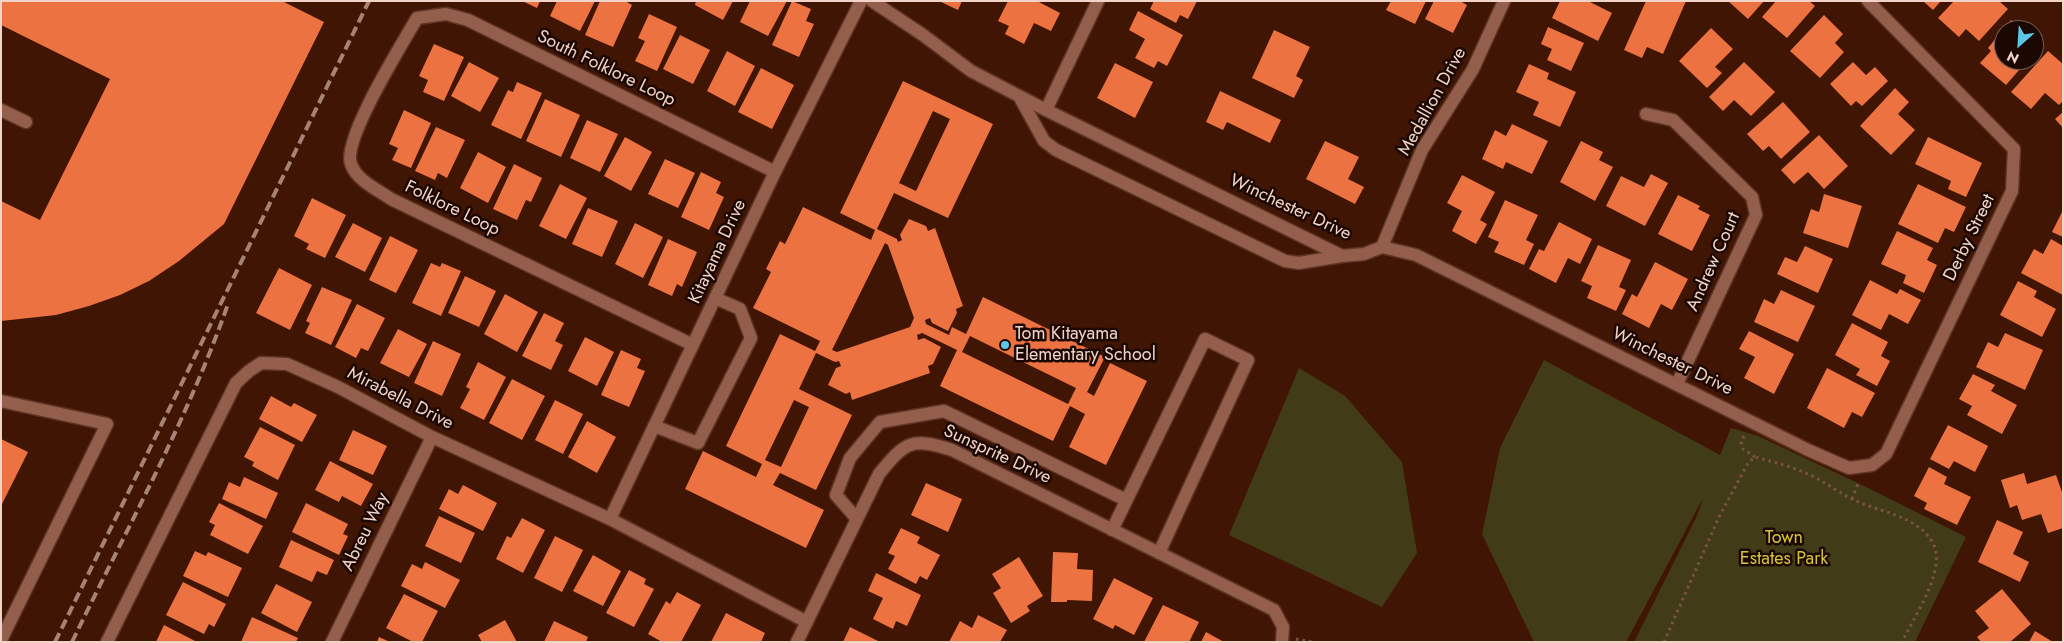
<!DOCTYPE html>
<html>
<head>
<meta charset="utf-8">
<style>
  body { margin:0 }
  #map { position:relative; width:2064px; height:643px; overflow:hidden; background:#411504; font-family:Jost,sans-serif }
  canvas { display:block }
  .frame { position:absolute; inset:0; border:2px solid #f1d3c8; pointer-events:none }
  .north { position:absolute; left:1994px; top:20px; width:50px; height:50px; box-sizing:border-box; background:#1b0803; border:1px solid #715952; border-radius:50%; rotate:206deg; font-size:14px; font-weight:700; line-height:20px; text-align:center; color:#f1d3c8 }
  .north::after { content:''; display:block; margin:auto; width:18px; height:22px; background:#5dc7e8; clip-path:polygon(50% 0,100% 100%,50% 72%,0 100%) }
</style>
</head>
<body>
<div id="map">
<canvas width="2064" height="643"></canvas>
<div class="frame"></div>
<div class="north">N</div>
</div>
<script>
const g = document.querySelector('canvas').getContext('2d');
g.lineJoin = 'round';
function fillPath(path, color) {
  g.fillStyle = color;
  g.fill(path, 'evenodd');
}
function trace(path, color, width, dash) {
  g.strokeStyle = color;
  g.lineWidth = width;
  g.lineCap = dash ? 'butt' : 'round';
  g.setLineDash(dash || []);
  g.stroke(path);
}
function drawText(font, color, halo, rows, align = 'center') {
  g.font = font + ' Jost,sans-serif';
  g.lineWidth = 5;
  g.setLineDash([]);
  g.textBaseline = 'middle';
  g.strokeStyle = halo;
  g.fillStyle = color;
  for (const [text, x, y, turn = 0] of rows) {
    g.save();
    g.translate(x, y);
    g.rotate((+turn || 0) * Math.PI / 180);
    g.textAlign = isNaN(turn) ? turn : align;
    if (halo) g.strokeText(text, 0, 0);
    g.fillText(text, 0, 0);
    g.restore();
  }
}
const green = new Path2D(`
  M1544,360L1720,455L1731,428L1758,436L1862,485L1966,537L1915,642H1634L1697,516L1703,498L1626,642H1534L1482,534L1500,448Z
  M1299,368L1345,396L1402,462L1417,553L1382,607L1229,535Z`);
const building = new Path2D(`
  M1,1H282L324,22L224,224L179,261L149,281L120,295L89,306L56,315L1,321V201L40,220L110,79L1,25Z
  M522,1H540L537,8Z
  M557,1H595L580,31L550,16Z
  M600,1H625L632,5L613,47L585,35Z
  M696,1H733L723,20L695,5Z
  M750,1H787L768,36L740,22Z
  M792,1L811,9L806,21L814,24L799,57L772,45Z
  M939,1H962L958,10Z
  M1008,1H1037L1060,13L1051,31L1034,23L1024,44L1005,34L1009,26L998,21Z
  M1154,1H1197L1188,19L1180,15L1176,23L1150,9Z
  M1391,1H1426L1415,24L1386,10Z
  M1434,1H1460L1467,5L1453,33L1425,19Z
  M1560,1H1588L1612,13L1598,41L1552,18Z
  M1646,1H1686L1663,54L1647,47L1642,58L1624,50Z
  M1728,1H1764L1748,19Z
  M1776,1H1809L1815,6L1787,38L1762,17Z
  M1923,1H1941L1933,10Z
  M1954,1H1999L2008,9L1979,41L1966,29L1959,37L1938,18Z
  M1138,11L1183,35L1167,66L1158,61L1154,68L1135,58L1145,39L1129,30Z
  M649,14L677,27L657,71L635,61L645,41L638,38Z
  M1824,15L1843,34L1835,43L1844,52L1820,78L1790,51Z
  M2011,20L2023,30H2004V60H2020L2015,65L2020,69L2006,85L1980,63L1991,51L1988,48Z
  M1548,27L1584,43L1571,71L1547,60L1552,49L1541,44Z
  M1711,28L1733,49L1715,67L1722,73L1707,88L1679,61Z
  M1274,30L1310,47L1296,76L1303,80L1294,98L1252,78Z
  M680,35L710,50L693,84L663,69Z
  M434,44L464,57L444,101L423,92L428,80L419,76Z
  M727,51L755,66L735,106L707,91Z
  M2048,51L2063,64V101L2059,105L2045,93L2031,109L2011,92Z
  M469,62L499,78L480,112L451,96Z
  M1744,62L1775,92L1751,116L1734,100L1723,111L1709,97Z
  M1853,62L1866,75L1875,67L1888,81L1862,106L1856,101L1851,106L1830,84Z
  M1115,63L1153,82L1135,118L1097,98Z
  M1529,64L1549,73L1547,79L1576,92L1560,127L1533,115L1539,102L1516,92Z
  M761,68L794,85L772,129L738,112Z
  M903,81L993,124L948,218L894,193L877,229L897,239L898,242L902,240L900,235L909,219L926,226L928,231L935,228L963,306L956,309L957,313L948,331L932,323L930,318L925,320L926,324L949,335L952,327L966,334L983,297L1105,357L1087,392L1094,396L1110,363L1147,381L1106,465L1069,447L1085,414L1070,406L1053,441L940,386L957,350L922,333L917,335L918,340L924,338L941,347L933,364L928,366L930,373L852,400L850,392L846,394L828,385L836,368L841,366L839,361L835,362L816,353L799,389L852,415L816,490L780,473L773,485L824,510L806,548L685,489L703,451L756,477L762,464L726,446L780,334L815,351L820,341L753,308L771,272L766,269L780,241L785,244L803,207L871,240L875,230L840,213ZM933,111L950,119L916,191L899,183ZM885,243L888,245L914,318L910,327L837,352L832,350ZM970,336L1076,388L1068,404L962,352ZM794,400L809,407L781,467L765,460Z
  M517,82L542,93L521,139L491,125L508,90L513,92Z
  M1895,88L1909,102L1898,114L1915,130L1891,155L1860,126Z
  M1220,91L1281,120L1270,143L1227,122L1223,130L1206,122Z
  M545,99L580,115L561,157L526,141Z
  M1783,102L1810,132L1781,159L1769,146L1763,151L1747,134Z
  M404,110L431,123L411,168L392,160L398,148L389,144Z
  M2063,112V128L2055,119Z
  M587,120L618,134L600,172L570,158Z
  M1512,124L1548,141L1532,174L1506,162L1503,169L1482,159L1495,130L1506,136Z
  M436,127L465,140L447,178L438,173L435,180L415,171Z
  M1819,135L1848,166L1824,189L1808,172L1794,184L1781,170Z
  M625,137L652,152L631,191L604,176Z
  M1928,137L1982,163L1966,197L1948,189L1951,181L1915,164Z
  M1325,141L1359,157L1348,179L1364,187L1355,204L1306,179Z
  M1581,141L1603,152L1599,160L1613,167L1595,201L1560,182Z
  M478,152L506,167L488,203L460,188Z
  M665,159L695,173L678,208L648,194Z
  M514,164L542,178L531,202L526,200L517,220L493,209Z
  M701,172L721,182L716,193L724,197L709,230L681,217Z
  M1651,174L1668,183L1645,226L1606,206L1621,176L1644,187Z
  M1462,175L1495,192L1480,220L1487,224L1476,244L1452,231L1462,211L1447,203Z
  M560,184L587,198L566,239L539,226Z
  M1918,184L1966,207L1954,232L1945,228L1938,243L1898,224Z
  M1824,194L1862,206L1848,248L1803,233L1811,209L1819,212Z
  M1678,195L1700,206L1698,209L1710,215L1692,251L1658,234Z
  M312,198L346,215L325,258L306,249L309,244L294,236Z
  M1505,200L1538,215L1526,240L1534,244L1524,265L1494,252L1499,242L1488,237Z
  M588,208L618,221L602,257L572,244Z
  M2063,210V237L2052,232Z
  M1559,222L1592,239L1580,264L1568,258L1556,283L1529,269L1539,249L1544,251Z
  M353,223L382,238L365,272L335,257Z
  M635,223L663,237L643,278L615,264Z
  M1897,231L1933,248L1927,260L1937,265L1924,293L1903,283L1906,275L1881,264Z
  M390,236L418,250L396,293L369,280Z
  M668,239L697,252L682,287L677,284L672,296L648,285Z
  M2051,239L2063,246V295L2021,273L2034,249L2043,254Z
  M1598,245L1631,260L1619,287L1626,290L1616,311L1587,298L1592,286L1581,281Z
  M1805,246L1833,259L1818,293L1777,274L1785,257L1797,262Z
  M1655,262L1688,279L1672,310L1661,304L1649,328L1622,314L1632,294L1637,297Z
  M431,263L440,267L442,263L461,271L441,316L412,303Z
  M279,268L312,285L290,330L256,313Z
  M465,276L496,291L479,327L448,313Z
  M1870,280L1897,294L1900,289L1921,300L1908,324L1889,314L1881,330L1852,315Z
  M2018,281L2037,291L2034,297L2056,309L2042,337L2000,315Z
  M322,287L352,300L331,345L305,333L310,323L306,321Z
  M1781,290L1815,306L1798,342L1754,322L1764,299L1774,304Z
  M505,294L538,312L517,352L484,334Z
  M357,304L385,318L368,351L361,348L356,358L335,347Z
  M544,313L564,323L555,341L563,345L551,370L522,356Z
  M1852,323L1888,342L1881,356L1890,361L1877,386L1856,375L1860,369L1835,355Z
  M398,329L427,344L409,377L380,363Z
  M1749,331L1794,354L1774,394L1744,378L1755,357L1739,349Z
  M2005,333L2043,350L2025,390L1976,367L1988,342L1998,347Z
  M585,337L614,352L597,386L568,371Z
  M433,341L461,354L442,396L414,383Z
  M621,350L641,359L637,368L645,371L629,407L601,395Z
  M478,362L506,377L484,420L460,408L470,389L466,387Z
  M1827,368L1875,393L1862,417L1852,412L1844,428L1807,408Z
  M1973,374L1995,385L1991,391L2017,405L2002,434L1967,415L1972,406L1959,399Z
  M512,379L545,396L522,440L489,423Z
  M271,396L291,407L294,403L317,415L302,442L259,419Z
  M555,400L583,414L563,454L535,440Z
  M587,421L616,437L597,473L568,457Z
  M1948,425L1988,446L1975,472L1954,461L1949,469L1930,459Z
  M260,427L295,445L278,480L252,466L254,462L244,457Z
  M353,430L387,446L373,475L339,460Z
  M1,439L28,452L1,506Z
  M330,461L373,484L361,506L342,496L339,502L315,490Z
  M1929,467L1947,477L1944,484L1971,497L1957,525L1924,509L1927,503L1914,496Z
  M2024,473L2027,484L2056,475L2063,495V528L2048,533L2041,514L2022,520L2017,505L2010,508L2001,480Z
  M244,477L278,493L266,519L222,499L229,482L240,487Z
  M926,483L962,499L948,532L911,515Z
  M463,485L497,503L483,531L439,509L449,489L458,494Z
  M219,503L263,526L248,554L210,535L215,525L209,522Z
  M306,503L348,524L343,534L348,536L339,555L292,532Z
  M439,516L475,533L461,563L425,546Z
  M522,518L545,530L523,573L496,559L507,536L511,538Z
  M1997,520L2023,532L2013,554L2029,562L2020,582L1978,562Z
  M901,528L920,537L917,543L940,555L927,580L920,576L916,584L888,569L895,556L888,553Z
  M555,536L583,550L562,592L534,578Z
  M291,540L334,560L327,575L317,571L312,582L279,567Z
  M195,551L206,556L208,552L242,568L228,597L183,576Z
  M1053,552L1078,553L1077,569L1093,570L1092,601L1067,600V602H1051Z
  M593,555L621,571L603,606L573,591Z
  M1019,557L1043,596L1027,606L1030,611L1011,623L993,593L1001,588L992,574Z
  M425,562L460,580L445,608L401,586L412,564L422,569Z
  M629,570L646,579L644,584L654,589L634,627L606,613Z
  M876,573L921,595L907,626L896,621L893,629L873,619L883,598L868,591Z
  M1114,578L1153,598L1134,635L1115,625L1113,629L1093,619Z
  M183,582L226,604L214,627L209,624L204,634L166,615Z
  M276,584L312,602L297,632L261,613Z
  M2002,589L2031,624L2010,642H1981L1977,637L1989,628L1975,611Z
  M677,592L701,605L681,642H662L648,634L666,601L670,604Z
  M404,594L438,611L422,642H413L386,628Z
  M1163,605L1199,622L1189,642H1144Z
  M726,613L765,633L761,642H711Z
  M978,615L1007,630L1000,642H949L960,621L972,628Z
  M252,617L298,638L296,642H241Z
  M505,620L517,642H482L478,635Z
  M554,621L588,637L586,642H544Z
  M164,625L197,642H156Z
  M850,627L880,642H843Z
  M2035,631L2053,642H2029Z
  M1206,632L1224,642H1201Z
  M379,637L390,642H377Z`);
const path = new Path2D(`
  M1744,436L1741,442L1743,449L1755,457
  M1852,499L1859,481
  M1296,639L1313,642
  M1664,642L1719,517L1748,463L1755,457C1774,462 1793,467 1810,475C1826,482 1840,494 1856,501C1877,510 1901,514 1920,528C1928,534 1935,544 1936,553C1940,579 1913,619 1902,642`);
const minor = new Path2D(`
  M872,1L923,35L971,71L1046,110L1342,256L1364,254L1382,247L1416,255L1808,450L1849,468L1872,465L1886,454L2012,191L2014,149L1868,1
  M1019,96L1044,141L1056,150L1285,261L1299,263L1342,256
  M1,110L26,122
  M1046,110L1098,1
  M1646,114L1673,120L1752,197L1756,215L1677,384
  M1382,247L1422,150L1473,69L1504,1
  M693,345L391,199C377,189 357,181 351,164C342,139 403,43 417,18L446,14L468,20L775,172
  M1,401L107,424L1,640
  M654,426L698,443L751,338L740,309L715,298
  M610,519L775,172L861,1
  M857,519L836,495L850,458L880,422L944,411L1126,500
  M1112,530L1205,339L1248,360L1159,553
  M107,642L236,383L249,371L261,363L287,364L338,387L432,437L610,519L807,622
  M332,642L432,437
  M797,642L879,474C905,442 911,437 952,450L1274,610L1283,627L1282,642`);
const rail = new Path2D(`
  M55,642L369,1
  M72,642C126,530 187,421 228,304`);
const markers = [
  [1005,345,5,"#5dc7e8"]
];
const streetNames = [
  ["South Folklore Loop",606,69,26],
  ["Medallion Drive",1433,102,-61],
  ["Winchester Drive",1290,208,25],
  ["Folklore Loop",452,209,26],
  ["Derby Street",1970,238,-64],
  ["Kitayama Drive",718,252,-65],
  ["Andrew Court",1714,262,-66],
  ["Winchester Drive",1672,362,26],
  ["Mirabella Drive",400,399,27],
  ["Sunsprite Drive",997,455,25],
  ["Abreu Way",366,532,-64]
];
const poiNames = [
  ["Tom Kitayama",1015,335],
  ["Elementary School",1015,356]
];
const parkNames = [
  ["Town",1784,539],
  ["Estates Park",1784,560]
];
fillPath(green, '#413c17');
fillPath(building, '#ed7241');
trace(minor, '#5d3323', 15);
trace(path, '#7b5344', 3, [2.5, 4]);
trace(minor, '#935f4c', 12);
trace(rail, '#a78376', 4, [10, 5]);
for (const [x, y, r, color] of markers) {
  const dot = new Path2D();
  dot.arc(x, y, r, 0, 2 * Math.PI);
  g.fillStyle = color;
  g.fill(dot);
  trace(dot, '#1b0803', 2);
}
drawText('18px', '#f1d3c8', '#1b0803', streetNames);
drawText('18px', '#f1d3c8', '#1b0803', poiNames, 'left');
drawText('18px', '#d8c533', '#1b0803', parkNames);
</script>
</body>
</html>
